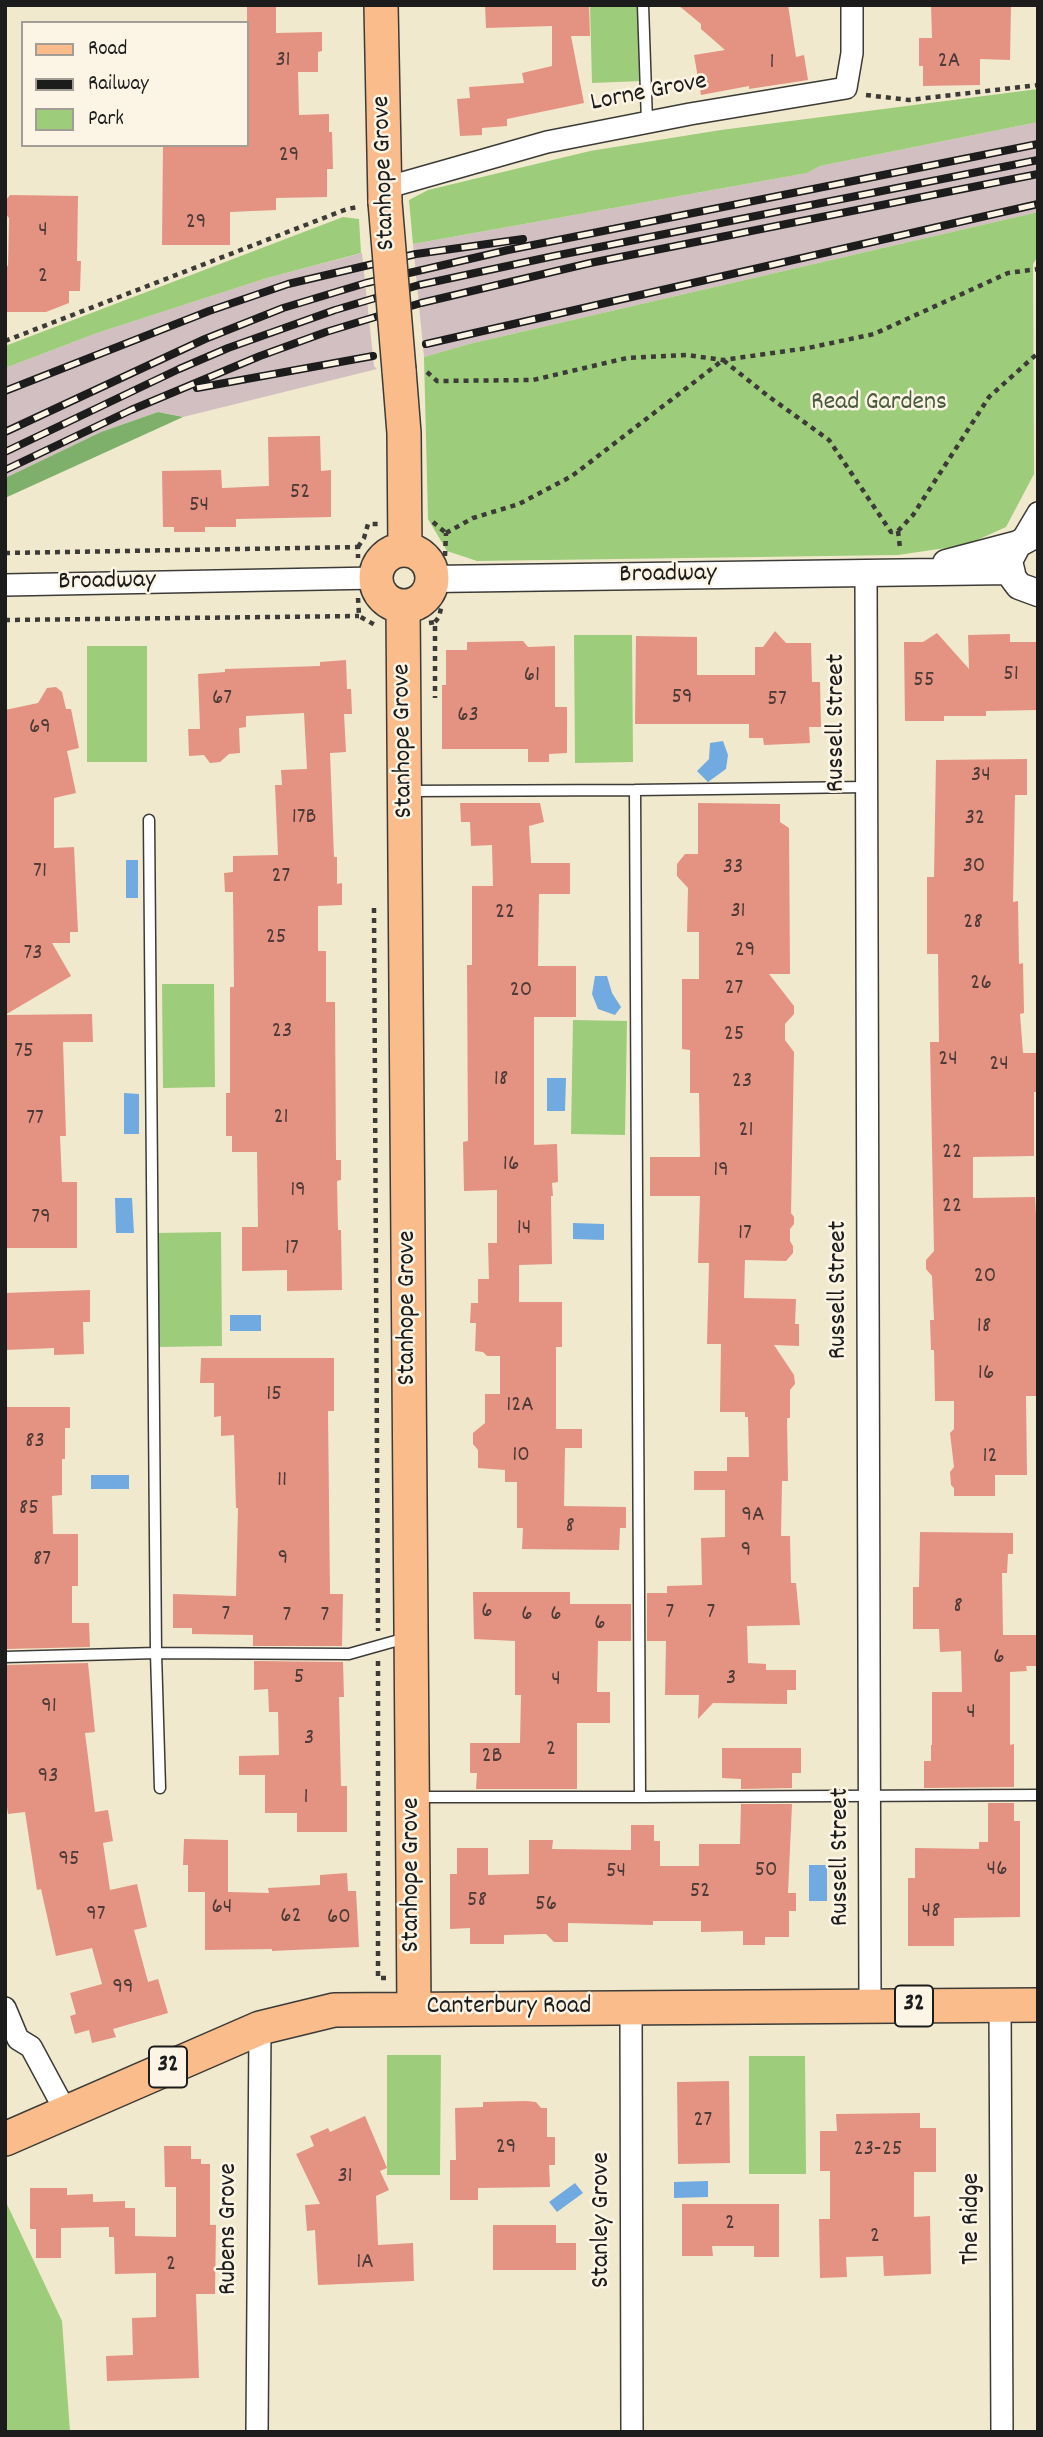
<!DOCTYPE html>
<style>
body{margin:0}
#map{position:relative;width:1043px;height:2437px;overflow:hidden;background:#f1e9cd;font-family:Dekko,sans-serif}
canvas{display:block}
.frame{position:absolute;inset:0;border:7px solid #1c1c1c;pointer-events:none}
.legend{position:absolute;left:21px;top:21px;width:228px;height:126px;box-sizing:border-box;background:#fcf5e5;border:2px solid #a29e95;margin:0;padding:9px 12px;list-style:none;font-size:21px;color:#1c1c1c}
.legend li{display:flex;align-items:center;gap:14px;height:35px}
.legend b{width:35px;border:2px solid #a29e95}
</style>
<div id="map">
<canvas width="1043" height="2437"></canvas>
<div class="frame"></div>
<ul class="legend">
<li><b style="height:9px;background:#fabc8b"></b>Road</li>
<li><b style="height:9px;background:#1c1c1c"></b>Railway</li>
<li><b style="height:19px;background:#9dcc7b"></b>Park</li>
</ul>
</div>
<script>
const context = document.querySelector('canvas').getContext('2d');
context.lineJoin = 'round';
function paint(path, color) { context.fillStyle = color; context.fill(path, 'evenodd'); }
const poly = rows => new Path2D(rows.map(r => 'M' + r).join(''));
function trace(path, color, width, dash) { context.strokeStyle = color; context.lineWidth = width; context.lineCap = dash ? 'butt' : 'round'; context.setLineDash(dash || []); context.stroke(path); }
function drawText(font, color, halo, rows, align = 'center') {
  context.font = font + ' Dekko,sans-serif'; context.lineWidth = 5; context.setLineDash([]); context.textBaseline = 'middle'; context.strokeStyle = halo; context.fillStyle = color; for (const [text, x, y, turn = 0] of rows) {
    context.save(); context.translate(x, y); context.rotate((+turn || 0) * Math.PI / 180); context.textAlign = isNaN(turn) ? turn : align; if (halo) context.strokeText(text, 0, 0); context.fillText(text, 0, 0); context.restore();
  }
}
const industrial = poly([
 [1038,122,1038,212,469,344,424,357,413,244,807,173,820,166],
 [362,253,374,366,377,369,183,417,158,412,101,432,5,478,5,368,97,333,267,278]
]);
const green = poly([
 [590,5,640,5,642,81,592,83],
 [1038,89,1038,122,820,166,807,173,413,244,409,200,428,190,590,151,721,130],
 [1038,212,1038,256,1033,264,1034,474,1006,527,966,545,898,555,477,561,447,551,428,519,424,357,469,344],
 [343,217,359,219,361,253,267,278,97,333,5,368,5,346],
 [574,635,632,635,633,762,575,763],
 [87,646,147,646,147,762,87,762],
 [162,984,214,984,215,1087,163,1088],
 [573,1020,627,1021,625,1135,571,1134],
 [221,1232,222,1346,156,1347,155,1233],
 [387,2055,441,2055,440,2175,387,2175],
 [749,2056,805,2056,806,2174,749,2174],
 [5,2200,62,2321,70,2432,5,2432]
]);
const forest = poly([
 [158,412,183,417,5,498,5,478,101,432]
]);
const water = poly([
 [723,741,728,755,726,769,708,782,697,771,709,759,710,743],
 [126,860,138,860,138,898,126,898],
 [595,976,607,976,612,993,621,1007,615,1015,598,1009,592,994],
 [547,1078,566,1078,565,1111,547,1111],
 [124,1093,139,1094,139,1134,124,1134],
 [115,1198,132,1198,134,1233,116,1233],
 [573,1223,604,1224,604,1240,573,1239],
 [230,1315,261,1315,261,1331,230,1331],
 [91,1475,129,1475,129,1489,91,1489],
 [809,1865,827,1865,827,1901,809,1901],
 [708,2181,708,2197,674,2198,674,2182],
 [575,2183,583,2193,557,2212,549,2202]
]);
const building = poly([
 [247,5,276,5,276,33,322,32,322,51,318,52,318,72,298,72,299,115,329,114,329,132,332,132,333,169,327,169,327,197,276,198,276,210,230,212,230,245,162,245,163,145,247,145],
 [485,5,589,5,590,36,571,36,584,103,507,119,507,126,482,128,482,135,460,136,457,99,470,98,469,87,524,83,522,73,552,66,552,26,486,28],
 [678,5,788,5,796,57,804,55,808,80,749,89,749,86,701,95,694,55,725,50,701,29,701,24],
 [931,5,1011,5,1010,60,980,59,980,85,923,86,923,66,919,66,919,38,932,38],
 [10,195,78,196,77,261,81,261,80,291,69,291,69,303,46,312,5,312,5,266,8,266,9,218,5,213,5,201],
 [320,436,321,471,331,470,331,517,236,519,236,527,205,527,205,532,174,532,174,527,163,527,162,471,221,470,222,488,269,486,268,437],
 [775,631,786,643,811,643,812,682,820,682,821,727,809,727,810,743,764,745,763,738,749,738,749,724,635,724,636,636,697,637,697,675,755,675,755,647,763,647],
 [937,633,969,669,968,635,1010,634,1010,642,1038,642,1038,710,986,711,986,716,944,716,944,721,905,721,904,642,923,642],
 [523,641,528,647,555,646,555,707,567,707,567,753,549,754,549,762,528,762,528,749,442,749,442,685,446,685,446,650,467,650,467,642],
 [346,660,347,689,351,689,352,714,344,714,346,752,330,753,334,857,337,857,337,884,342,883,342,905,318,906,318,951,326,951,326,1002,335,1002,336,1160,341,1160,341,1180,337,1181,338,1230,341,1230,342,1290,287,1291,287,1270,242,1271,242,1227,258,1227,257,1152,232,1152,232,1136,226,1136,226,1093,230,1093,230,987,234,987,233,892,225,892,224,873,233,872,233,856,278,855,275,785,282,785,281,770,307,769,304,713,246,716,246,727,239,728,240,753,229,754,220,762,210,763,204,755,189,756,188,729,200,729,198,674,225,672,225,669,320,666,320,662],
 [56,687,62,692,66,709,71,709,79,748,67,751,76,793,54,798,54,848,74,847,78,932,70,932,70,943,52,943,71,976,5,1015,92,1014,93,1042,63,1042,66,1136,60,1136,62,1182,77,1182,77,1248,5,1248,5,710,38,703,47,688],
 [1027,759,1027,795,1015,795,1013,902,1018,901,1019,964,1023,963,1024,1013,1020,1014,1023,1053,1038,1053,1038,1092,1034,1092,1034,1156,973,1157,973,1198,1035,1197,1038,1253,1038,1396,1026,1396,1027,1475,995,1475,995,1496,954,1496,954,1488,951,1485,950,1472,954,1467,950,1433,954,1429,954,1401,935,1401,934,1350,931,1350,930,1320,934,1320,932,1276,926,1269,926,1260,934,1251,930,1042,939,1042,938,954,927,954,927,877,934,877,936,760],
 [460,803,540,803,544,822,529,826,531,863,570,863,570,894,539,894,538,966,576,966,576,1017,534,1017,534,1145,557,1144,558,1182,552,1183,553,1196,551,1196,552,1264,519,1265,519,1302,562,1302,562,1347,556,1347,556,1429,582,1429,582,1448,565,1448,564,1506,626,1507,626,1528,620,1528,619,1550,522,1549,523,1528,517,1528,517,1482,505,1482,505,1470,478,1468,478,1450,473,1444,473,1433,485,1423,485,1394,500,1394,500,1356,487,1356,483,1352,475,1351,476,1323,470,1323,471,1303,478,1303,478,1279,489,1279,488,1243,497,1243,497,1190,464,1191,463,1142,468,1141,467,965,472,965,472,886,493,886,492,845,471,846,470,822,461,822],
 [698,803,780,804,780,822,789,828,790,974,769,974,794,1006,794,1014,785,1024,785,1040,794,1052,791,1213,794,1217,794,1224,790,1229,790,1241,793,1246,793,1253,786,1261,745,1260,744,1298,796,1299,795,1324,799,1324,799,1346,774,1345,794,1375,795,1384,790,1390,790,1418,787,1418,788,1481,782,1481,781,1536,790,1536,791,1583,796,1583,800,1625,747,1626,748,1663,766,1664,766,1670,796,1670,796,1690,787,1690,787,1704,713,1703,698,1719,699,1695,665,1695,666,1641,647,1641,647,1593,667,1593,667,1586,702,1585,701,1538,725,1537,725,1490,694,1490,694,1471,727,1471,727,1457,749,1457,748,1417,745,1417,745,1412,720,1412,721,1344,707,1344,709,1263,698,1263,700,1196,650,1196,650,1157,700,1157,699,1093,690,1093,690,1050,682,1049,682,979,699,979,699,932,687,932,688,888,677,876,677,864,685,854,698,854],
 [90,1290,90,1322,83,1322,84,1354,54,1355,54,1348,5,1350,5,1293],
 [201,1358,334,1358,334,1411,328,1411,330,1594,343,1594,342,1646,253,1646,253,1635,192,1634,192,1628,173,1628,173,1594,236,1596,238,1508,236,1508,234,1435,221,1436,221,1416,214,1417,214,1383,200,1383],
 [5,1407,70,1407,70,1428,65,1428,65,1459,62,1459,62,1495,52,1496,53,1534,78,1534,78,1586,72,1586,72,1623,89,1623,90,1647,5,1649],
 [920,1532,1013,1533,1013,1554,1008,1554,1007,1573,1002,1573,1003,1635,1038,1635,1038,1666,1026,1666,1027,1671,1010,1672,1010,1745,1014,1744,1014,1787,924,1788,924,1761,931,1761,931,1745,932,1745,932,1692,962,1692,961,1651,940,1652,939,1629,913,1629,913,1587,919,1587],
 [473,1592,570,1592,570,1604,631,1604,631,1641,598,1641,597,1692,610,1692,610,1723,577,1723,577,1789,476,1789,477,1773,470,1773,470,1743,520,1743,521,1695,515,1695,515,1641,474,1639],
 [254,1661,343,1662,344,1697,339,1697,341,1786,347,1786,347,1832,297,1832,297,1813,265,1813,265,1775,239,1775,239,1756,279,1755,278,1712,269,1712,268,1689,254,1690],
 [88,1663,95,1732,85,1733,95,1812,108,1810,113,1841,103,1843,110,1890,137,1884,147,1927,134,1930,148,1982,158,1979,168,2013,113,2029,116,2037,92,2043,89,2030,75,2034,70,2016,76,2014,70,1993,102,1984,92,1948,56,1956,41,1889,37,1890,25,1812,8,1814,5,1793,5,1665],
 [722,1748,801,1748,801,1773,792,1773,792,1788,741,1789,741,1779,722,1778],
 [988,1803,1014,1803,1014,1821,1020,1821,1020,1917,954,1918,954,1946,908,1946,908,1878,915,1878,915,1848,979,1849,979,1842,988,1842],
 [741,1804,792,1804,788,1893,796,1893,796,1911,789,1911,789,1937,765,1937,765,1945,743,1945,743,1931,701,1932,701,1921,653,1921,653,1925,568,1923,568,1942,554,1942,546,1934,504,1935,504,1944,470,1944,470,1928,450,1929,450,1874,457,1874,457,1848,488,1848,488,1875,529,1874,529,1840,553,1840,552,1849,631,1850,631,1825,654,1825,654,1841,660,1841,660,1866,699,1866,699,1844,740,1844],
 [184,1839,228,1840,228,1892,269,1893,268,1888,320,1885,320,1875,347,1873,348,1891,356,1891,359,1947,272,1951,272,1949,205,1950,205,1892,188,1892,188,1865,183,1865],
 [729,2081,730,2163,678,2164,677,2082],
 [526,2101,536,2102,541,2108,547,2108,547,2137,555,2137,555,2165,549,2165,550,2187,478,2188,478,2200,450,2200,450,2160,456,2160,455,2108,483,2107,483,2102],
 [920,2113,920,2128,936,2128,936,2172,914,2172,914,2217,930,2216,931,2274,884,2276,883,2256,846,2257,847,2277,820,2278,819,2219,830,2219,830,2171,820,2171,820,2131,837,2131,836,2114],
 [365,2116,387,2168,380,2171,389,2190,376,2196,378,2245,413,2243,414,2281,318,2285,315,2230,307,2231,305,2205,320,2204,296,2154,314,2146,310,2136,328,2128,330,2132],
 [164,2146,191,2146,191,2159,201,2159,201,2164,210,2164,210,2225,216,2225,215,2294,196,2294,199,2378,107,2381,106,2356,133,2355,132,2318,156,2317,156,2273,115,2274,114,2237,109,2237,109,2227,61,2228,61,2258,36,2258,36,2229,30,2229,30,2188,67,2188,67,2195,93,2194,93,2202,125,2201,125,2208,135,2208,135,2236,176,2237,176,2187,165,2187],
 [682,2204,779,2204,779,2257,754,2257,754,2246,712,2246,713,2256,682,2256],
 [493,2225,556,2225,556,2243,576,2243,576,2270,493,2270]
]);
const path = poly([
 [866,95,909,100,1038,85],
 [5,341,347,209,358,207],
 [427,372,437,381,533,380,627,358,687,355,723,360,808,348,874,334,1008,273,1038,269],
 [433,522,446,533],
 [898,531,913,515,989,397,1038,353],
 [898,531,900,548],
 [446,533,473,518,519,504,572,476,723,360,768,396,829,440,891,532,898,531],
 [358,547,364,538,368,524,379,524],
 [5,553,358,547,358,558],
 [445,556,446,533],
 [358,598,359,616,375,625],
 [5,620,359,616],
 [435,622,439,617,442,604],
 [429,623,435,622,435,698],
 [374,908,378,1631],
 [378,1661,378,1978,388,1978]
]);
const service = poly([
 [643,5,647,122],
 [407,791,635,790],
 [149,820,156,1653,160,1788],
 [5,1657,156,1653,349,1654,406,1638],
 [415,1797,640,1797,635,790,867,787],
 [640,1797,1038,1795]
]);
const minor = poly([
 [385,188,547,142,690,114,846,88,852,53,852,5],
 [1022,540,1038,513],
 [866,574,870,2006],
 [5,585,376,578],
 [1000,2005,1002,2432],
 [5,2008,18,2039,31,2047,66,2112],
 [631,2008,632,2432],
 [257,2432,260,2028]
]);
const tertiary = poly([
 [1038,536,1031,537,1018,544,1009,561,1013,578,1019,586,1038,593],
 [946,563,1018,544],
 [433,579,1010,571]
]);
const primary = poly([
 [381,5,385,202],
 [399,370,404,433,405,550],
 '376 578a28 28 0 1 1 56 0a28 28 0 1 1-56 0Z',
 [403,607,414,2008],
 [5,2139,260,2028,334,2010,1038,2005]
]);
const rail = poly([
 [426,344,1038,204],
 [197,388,373,356],
 [5,391,209,311,288,284,416,254,523,239],
 [5,432,205,339,283,308,366,283,508,250,1038,144],
 [5,452,179,369,228,348,335,310,419,285,554,256,1038,160],
 [5,470,131,410,260,356,326,332,421,303,590,263,1038,174]
]);
const primaryBridge = poly([
 [385,202,399,370]
]);
const numberNames = [
 ["31",283,62],
 ["2A",949,63],
 ["1",772,64],
 ["29",289,157],
 ["29",196,224],
 ["4",43,232],
 ["2",43,278],
 ["52",300,494],
 ["54",199,507],
 ["51",1011,676],
 ["61",532,677],
 ["55",924,682],
 ["59",682,699],
 ["67",222,700],
 ["57",777,701],
 ["63",468,717],
 ["69",40,729],
 ["34",981,777],
 ["17B",304,819],
 ["32",975,820],
 ["30",974,868],
 ["33",733,869],
 ["71",40,873],
 ["27",281,878],
 ["31",738,913],
 ["22",505,914],
 ["28",973,924],
 ["25",276,939],
 ["29",745,952],
 ["73",33,955],
 ["26",981,985],
 ["27",734,990],
 ["20",521,992],
 ["23",282,1033],
 ["25",734,1036],
 ["75",24,1053],
 ["24",948,1061],
 ["24",999,1066],
 ["18",501,1081],
 ["23",742,1083],
 ["21",281,1119],
 ["77",35,1120],
 ["21",746,1132],
 ["22",952,1154],
 ["16",511,1166],
 ["19",721,1172],
 ["19",298,1192],
 ["22",952,1208],
 ["79",41,1219],
 ["14",524,1230],
 ["17",745,1235],
 ["17",292,1250],
 ["20",985,1278],
 ["18",984,1328],
 ["16",986,1375],
 ["15",274,1396],
 ["12A",520,1407],
 ["83",35,1443],
 ["10",521,1457],
 ["12",990,1458],
 ["11",282,1482],
 ["85",29,1510],
 ["9A",753,1517],
 ["8",570,1528],
 ["9",746,1552],
 ["9",283,1560],
 ["87",42,1561],
 ["8",958,1608],
 ["6",487,1613],
 ["7",670,1614],
 ["7",711,1614],
 ["7",226,1616],
 ["6",527,1616],
 ["6",556,1616],
 ["7",287,1617],
 ["7",325,1617],
 ["6",600,1625],
 ["6",999,1659],
 ["5",299,1679],
 ["3",731,1680],
 ["4",556,1681],
 ["91",49,1708],
 ["4",971,1714],
 ["3",309,1740],
 ["2",551,1751],
 ["2B",492,1758],
 ["93",48,1778],
 ["1",306,1799],
 ["95",69,1861],
 ["46",997,1871],
 ["50",766,1872],
 ["54",616,1873],
 ["52",700,1893],
 ["58",477,1902],
 ["56",546,1906],
 ["64",222,1909],
 ["48",931,1913],
 ["97",96,1916],
 ["62",291,1918],
 ["60",339,1919],
 ["99",123,1989],
 ["27",703,2122],
 ["29",506,2149],
 ["23-25",878,2151],
 ["31",345,2178],
 ["2",730,2225],
 ["2",875,2238],
 ["1A",365,2264],
 ["2",171,2266]
];
const shields = [
 [914,2006,38],
 [168,2067,38]
];
const shieldNames = [
 ["32",914,2006],
 ["32",168,2067]
];
const streetNames = [
 ["Lorne Grove",649,94,-11],
 ["Stanhope Grove",386,173,-92],
 ["Broadway",668,576,-1],
 ["Broadway",107,583,-1],
 ["Russell Street",838,723,-90],
 ["Stanhope Grove",405,741,-91],
 ["Russell Street",840,1290,-90],
 ["Stanhope Grove",409,1308,-90],
 ["Russell Street",842,1857,-90],
 ["Stanhope Grove",413,1875,-90],
 ["Canterbury Road",509,2008],
 ["The Ridge",973,2219,-90],
 ["Stanley Grove",603,2220,-90],
 ["Rubens Grove",230,2229,-90]
];
const parkNames = [
 ["Read Gardens",879,404]
];
paint(industrial, '#d2bfc1');
paint(green, '#9dcc7b');
paint(forest, '#7eb06b');
paint(water, '#70aae0');
paint(building, '#e49282');
trace(service, '#3c3b37', 13);
trace(minor, '#3c3b37', 24);
trace(tertiary, '#3c3b37', 29);
trace(primary, '#3c3b37', 36);
trace(path, '#3c3b37', 4.5, [5, 5]);
trace(service, '#fff', 10);
trace(minor, '#fff', 21);
trace(tertiary, '#fff', 26);
trace(primary, '#fabc8b', 33);
trace(rail, '#1c1c1c', 8);
trace(rail, '#fcf5e5', 5, [16]);
trace(primaryBridge, '#3c3b37', 36, []);
trace(primaryBridge, '#fabc8b', 33);
drawText('23px', '#4e3a36', null, numberNames);
for (const [x, y, w] of shields) { const box = new Path2D(); box.roundRect(x - w / 2, y - 20.5, w, 41, 5); context.fillStyle = '#fcf5e5'; context.fill(box); trace(box, '#1c1c1c', 2); }
drawText('bold 24px', '#1c1c1c', null, shieldNames);
drawText('26px', '#1c1c1c', '#fcf5e5', streetNames);
drawText('26px', '#495a3d', '#fcf5e5', parkNames);
</script>
